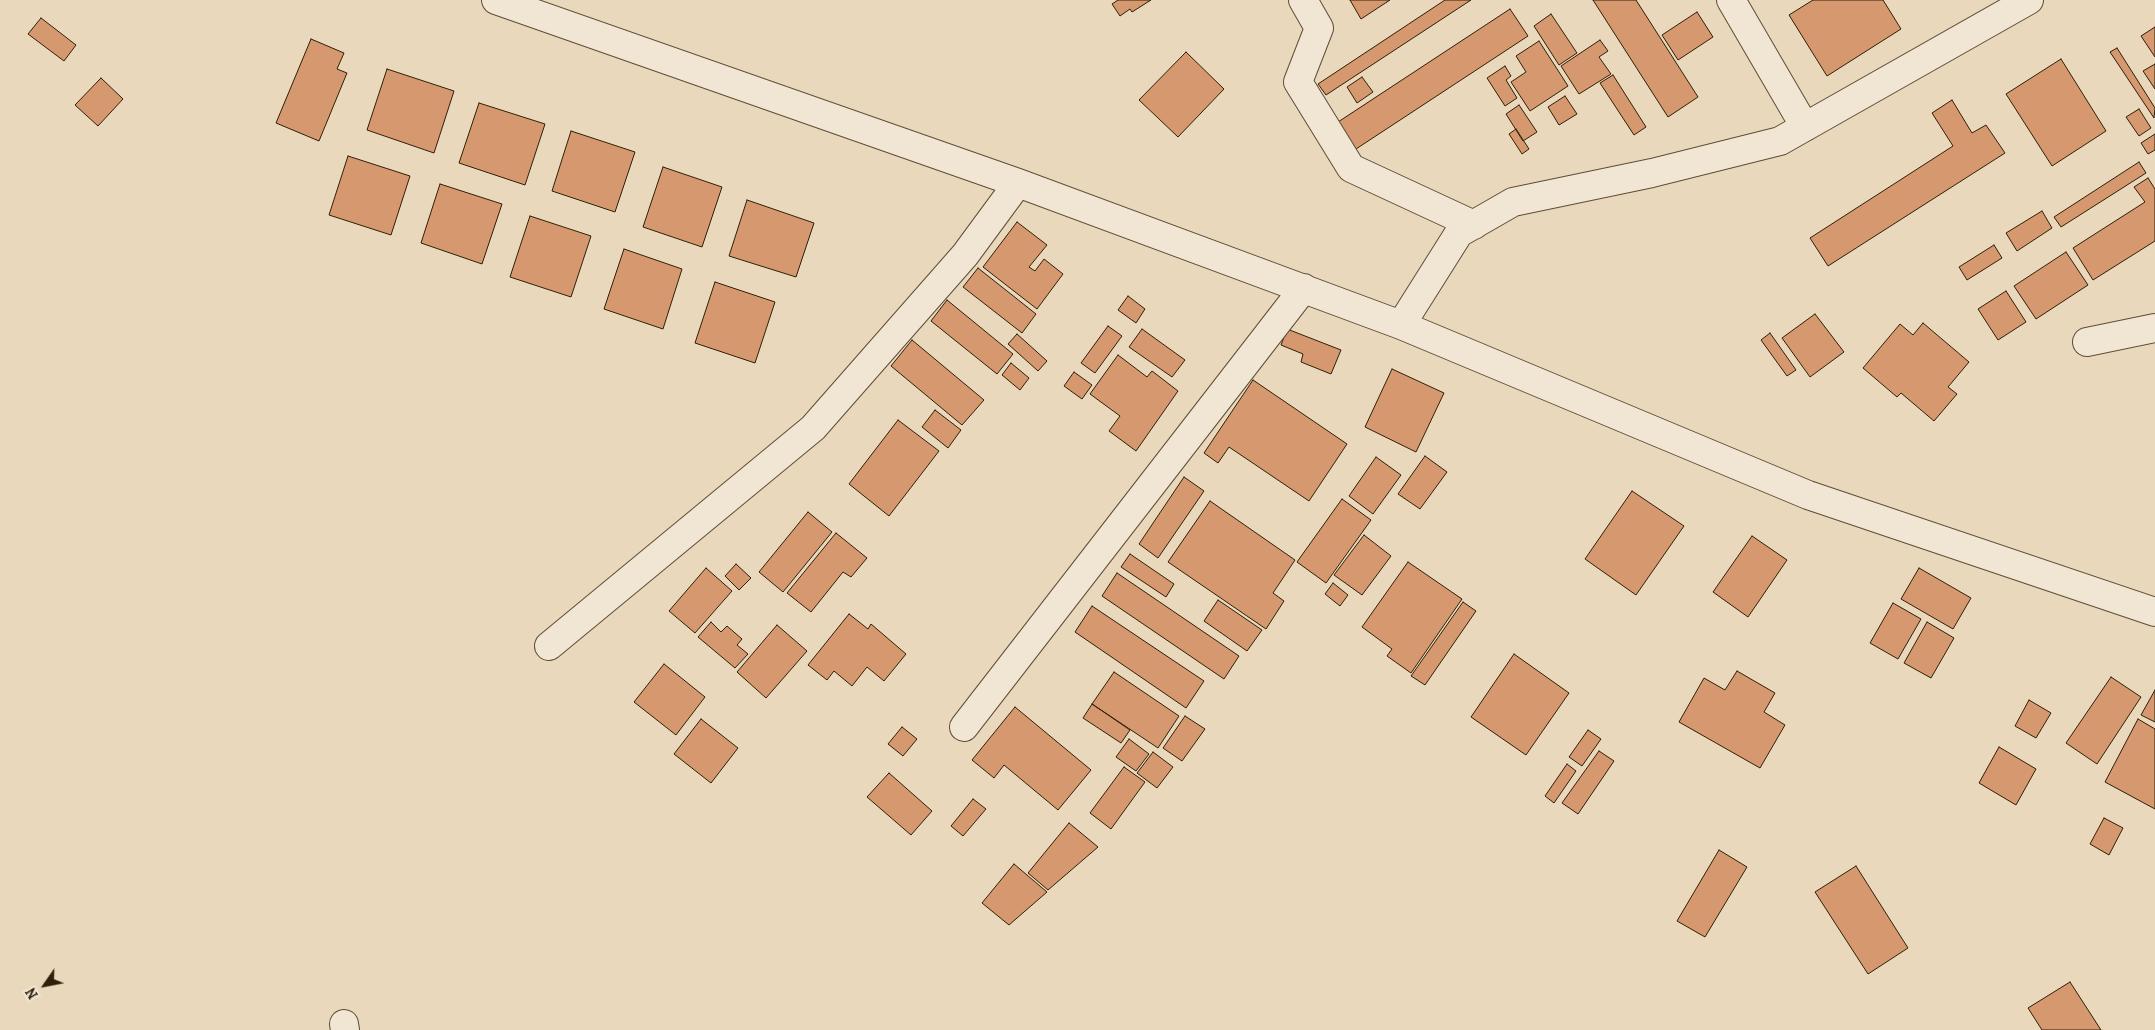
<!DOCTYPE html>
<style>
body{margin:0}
#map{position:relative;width:2155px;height:1030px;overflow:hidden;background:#e9d8bb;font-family:Alegreya,serif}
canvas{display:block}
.north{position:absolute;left:20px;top:960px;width:50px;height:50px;-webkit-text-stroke:4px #f1e6d3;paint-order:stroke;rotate:237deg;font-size:14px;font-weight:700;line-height:20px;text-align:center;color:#2e1f09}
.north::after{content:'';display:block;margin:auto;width:18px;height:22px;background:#2e1f09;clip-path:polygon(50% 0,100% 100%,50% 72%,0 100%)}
</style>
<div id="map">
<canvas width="2155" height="1030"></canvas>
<div class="north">N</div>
</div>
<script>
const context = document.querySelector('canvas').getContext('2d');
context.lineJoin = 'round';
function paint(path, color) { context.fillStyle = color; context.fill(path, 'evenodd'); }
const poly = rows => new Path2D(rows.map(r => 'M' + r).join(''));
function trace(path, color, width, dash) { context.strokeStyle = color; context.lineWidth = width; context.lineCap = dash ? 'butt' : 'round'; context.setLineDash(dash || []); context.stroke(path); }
const building = poly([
 [1118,0,1151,0,1132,12,1130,9,1120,16,1112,4,1118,0],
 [1350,0,1390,0,1361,19,1350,0],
 [1445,0,1471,0,1326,95,1318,84,1445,0],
 [1593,0,1636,0,1698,97,1668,117,1593,0],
 [1813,0,1883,0,1901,29,1827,76,1789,15,1813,0],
 [1510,9,1528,36,1356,149,1338,122,1510,9],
 [1697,12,1713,37,1678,60,1662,35,1697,12],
 [1551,14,1577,53,1559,65,1534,26,1551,14],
 [41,18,76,45,64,61,28,34,41,18],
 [2155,27,2155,57,2141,36,2155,27],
 [311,39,344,53,337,69,347,73,319,141,276,123,311,39],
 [1600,40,1608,51,1599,57,1611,74,1579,94,1561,66,1600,40],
 [1539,41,1568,86,1530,111,1511,82,1526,72,1516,56,1539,41],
 [2117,48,2155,108,2154,118,2110,52,2117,48],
 [1186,52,1224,89,1178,137,1139,100,1186,52],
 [2061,59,2106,131,2052,166,2006,94,2061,59],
 [2155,64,2155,89,2143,71,2155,64],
 [1505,66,1511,76,1506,80,1517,98,1505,106,1487,78,1505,66],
 [387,69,454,91,434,153,367,130,387,69],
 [1613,75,1646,127,1634,135,1600,83,1613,75],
 [1362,77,1373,92,1357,103,1347,87,1362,77],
 [101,78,123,99,98,126,75,105,101,78],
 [1565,96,1577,114,1559,125,1548,107,1565,96],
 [1952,100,1972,133,1986,125,2005,153,1828,266,1810,238,1953,146,1932,113,1952,100],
 [479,103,545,124,525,185,459,163,479,103],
 [1519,105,1537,132,1523,141,1506,114,1519,105],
 [2139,109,2151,128,2139,136,2126,117,2139,109],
 [1516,129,1529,149,1522,154,1509,134,1516,129],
 [571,131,635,152,615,212,552,191,571,131],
 [2155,134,2155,150,2148,154,2141,143,2155,134],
 [348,156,410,176,391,235,329,215,348,156],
 [2139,162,2146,173,2061,227,2054,217,2139,162],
 [663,167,722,187,702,247,643,227,663,167],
 [2148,178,2155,189,2155,241,2093,280,2073,248,2145,202,2134,187,2148,178],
 [440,184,502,204,482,264,421,243,440,184],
 [747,200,814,223,796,277,729,256,747,200],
 [2042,211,2052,228,2017,251,2006,233,2042,211],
 [530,216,591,236,571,297,510,277,530,216],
 [1017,222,1047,245,1029,267,1035,271,1044,259,1063,274,1037,309,983,267,1017,222],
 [1994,245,2002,258,1967,280,1959,267,1994,245],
 [624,249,682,269,663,329,604,309,624,249],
 [2066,252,2088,285,2036,319,2014,286,2066,252],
 [978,268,1036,314,1022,333,963,287,978,268],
 [715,282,775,302,755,363,695,343,715,282],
 [2006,291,2026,322,1998,340,1978,309,2006,291],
 [1128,296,1145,309,1136,323,1118,310,1128,296],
 [947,300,1013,354,997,374,931,321,947,300],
 [1815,314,1844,352,1810,377,1782,338,1815,314],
 [1923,323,1969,362,1948,387,1957,394,1934,421,1901,393,1897,397,1863,368,1900,324,1913,335,1923,323],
 [1108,326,1122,336,1095,373,1081,363,1108,326],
 [1142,329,1185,360,1172,377,1129,347,1142,329],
 [1287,329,1341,350,1331,374,1301,362,1303,354,1281,345,1287,329],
 [1770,333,1796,370,1787,376,1761,340,1770,333],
 [1017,334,1047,361,1038,371,1008,344,1017,334],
 [912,340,984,400,962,425,891,366,912,340],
 [1118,355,1147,377,1152,371,1178,391,1136,451,1109,431,1120,416,1090,394,1118,355],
 [1011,363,1029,378,1020,390,1002,375,1011,363],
 [1392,369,1444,393,1416,452,1365,427,1392,369],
 [1074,372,1092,385,1082,399,1064,386,1074,372],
 [1253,380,1347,444,1309,501,1229,447,1218,463,1204,453,1253,380],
 [935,410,961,430,948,448,922,427,935,410],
 [898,420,939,451,889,516,849,484,898,420],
 [1425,456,1447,472,1420,509,1398,494,1425,456],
 [1376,457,1401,475,1373,514,1349,496,1376,457],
 [1184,477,1204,491,1158,558,1139,544,1184,477],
 [1632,491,1684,526,1636,595,1585,559,1632,491],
 [1342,499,1371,520,1326,583,1297,562,1342,499],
 [1210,501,1295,560,1273,593,1284,601,1266,629,1168,562,1210,501],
 [808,512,832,532,783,592,759,572,808,512],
 [836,533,867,558,851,577,843,572,811,612,787,593,836,533],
 [1364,535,1391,556,1362,595,1334,575,1364,535],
 [1752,536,1787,560,1748,617,1713,592,1752,536],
 [1130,554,1174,584,1166,597,1121,567,1130,554],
 [1408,562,1462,599,1411,673,1387,656,1392,649,1362,627,1408,562],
 [736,564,751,578,739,590,725,576,736,564],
 [706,568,732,591,695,633,669,611,706,568],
 [1919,568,1971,598,1953,629,1901,599,1919,568],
 [1117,573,1239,656,1224,679,1102,596,1117,573],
 [1333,583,1348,595,1340,606,1325,594,1333,583],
 [1218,600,1262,630,1247,651,1204,621,1218,600],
 [1463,602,1476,611,1425,685,1411,676,1463,602],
 [1893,603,1921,619,1898,659,1870,643,1893,603],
 [1092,606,1204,681,1186,708,1075,632,1092,606],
 [849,614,868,629,871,624,906,654,884,681,867,667,852,686,834,671,827,680,808,665,849,614],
 [711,622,721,632,727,626,742,639,737,645,748,654,735,668,698,637,711,622],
 [1927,622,1954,638,1931,678,1904,663,1927,622],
 [777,625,807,651,766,698,737,672,777,625],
 [1514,654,1569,693,1526,755,1471,717,1514,654],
 [664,664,705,697,676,735,634,702,664,664],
 [1737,671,1775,693,1764,712,1785,725,1760,768,1679,722,1704,678,1725,690,1737,671],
 [1114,672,1179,716,1158,748,1092,704,1114,672],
 [2111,677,2141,697,2097,764,2066,743,2111,677],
 [2155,690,2155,722,2141,715,2155,690],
 [2029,700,2051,713,2036,738,2015,726,2029,700],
 [1092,704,1130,730,1121,743,1083,718,1092,704],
 [1015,707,1091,770,1058,810,1004,765,994,778,972,760,1015,707],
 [1185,716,1205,729,1182,761,1163,748,1185,716],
 [701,719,738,748,711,783,674,754,701,719],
 [2138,719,2155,729,2155,809,2105,782,2138,719],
 [902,727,917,739,903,756,888,744,902,727],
 [1588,730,1601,739,1582,766,1569,757,1588,730],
 [1129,739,1149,754,1136,771,1116,757,1129,739],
 [1999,747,2036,769,2016,805,1979,783,1999,747],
 [1599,751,1614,761,1578,814,1562,803,1599,751],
 [1153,752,1173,767,1157,788,1137,773,1153,752],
 [1567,764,1576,771,1554,803,1545,796,1567,764],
 [1124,767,1145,782,1111,829,1090,813,1124,767],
 [889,773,932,811,911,835,867,797,889,773],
 [973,799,986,809,963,836,951,826,973,799],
 [2104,818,2123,828,2109,855,2090,844,2104,818],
 [1069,823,1098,847,1048,890,1028,873,1069,823],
 [1719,850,1747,867,1705,937,1677,921,1719,850],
 [1014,864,1047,892,1009,925,982,903,1014,864],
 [1856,866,1908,948,1868,974,1815,892,1856,866],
 [2070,982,2101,1030,2042,1030,2028,1008,2070,982]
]);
const minor = poly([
 [496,0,1018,183,1401,325,1808,495,2155,612],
 [1303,0,1319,28,1298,82,1351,168,1474,225],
 [1731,0,1805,127],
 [1401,325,1459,233,1513,202,1652,173,1780,141,2029,0],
 [2087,342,2155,328],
 [549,646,813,428,965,255,1018,183],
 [964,727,1304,288],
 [344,1024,345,1030]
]);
paint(building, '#d6986e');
trace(building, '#2e1f09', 1);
trace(minor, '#5d4d36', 30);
trace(minor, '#f1e6d3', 28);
</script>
